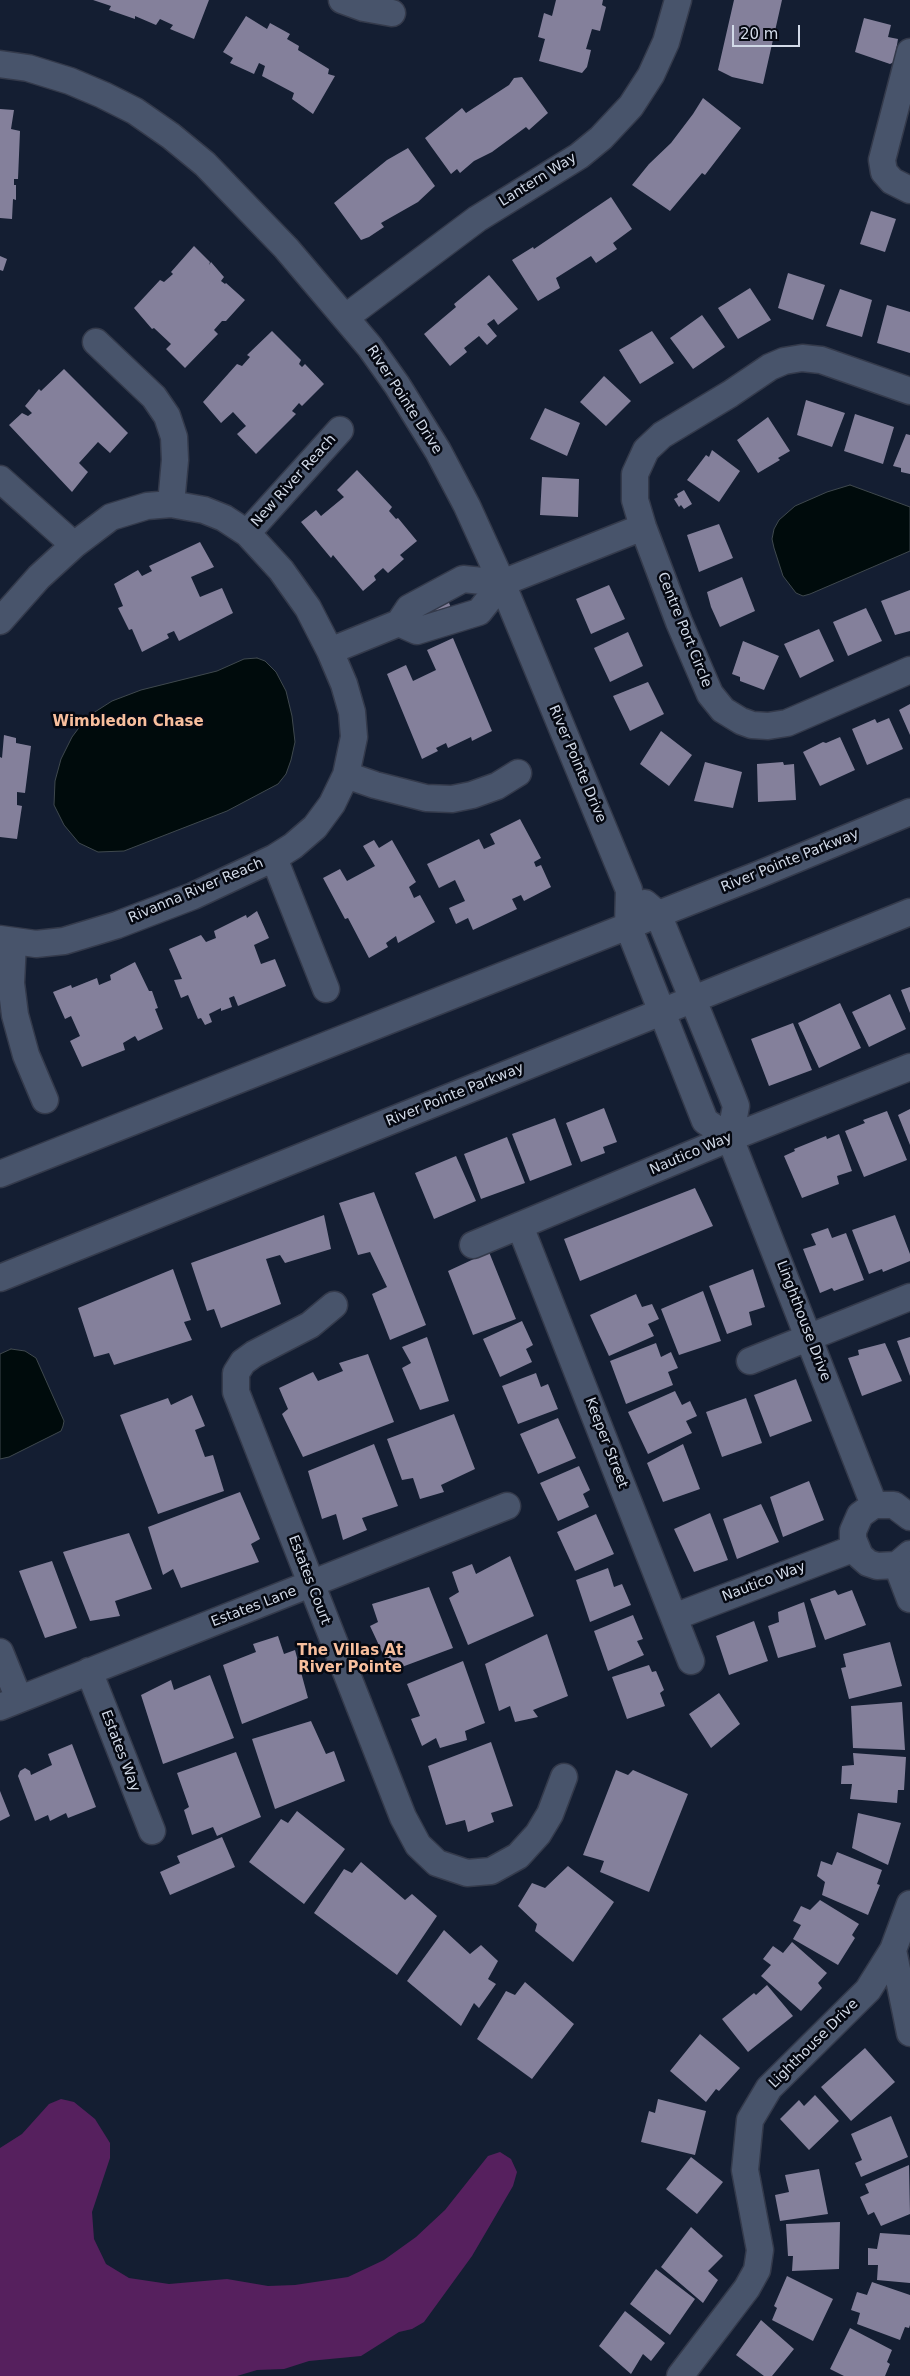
<!DOCTYPE html>
<style>
body{margin:0}
#map{position:relative;width:910px;height:2376px;overflow:hidden;background:#141e32;font-family:"DejaVu Sans",sans-serif}
canvas{display:block}
.scale{position:absolute;left:732px;top:25px;width:68px;height:22px;box-sizing:border-box;border:2px solid #d2dae8;border-top:0;padding-left:6px;font-size:15px;line-height:18px;white-space:nowrap;color:#d2dae8;-webkit-text-stroke:4px #050811;paint-order:stroke}
</style>
<div id="map">
<canvas width="910" height="2376"></canvas>
<div class="scale">20 m</div>
</div>
<script>
const context = document.querySelector('canvas').getContext('2d');
context.lineJoin = 'round';
function paint(path, color) { context.fillStyle = color; context.fill(path, 'evenodd'); }
const poly = rows => new Path2D(rows.map(r => 'M' + r).join(''));
function trace(path, color, width, dash) { context.strokeStyle = color; context.lineWidth = width; context.lineCap = dash ? 'butt' : 'round'; context.setLineDash(dash || []); context.stroke(path); }
function drawText(font, color, halo, rows, align = 'center') {
  context.font = font + ' "DejaVu Sans",sans-serif'; context.lineWidth = 5; context.setLineDash([]); context.textBaseline = 'middle'; context.strokeStyle = halo; context.fillStyle = color; for (const [text, x, y, turn = 0] of rows) {
    context.save(); context.translate(x, y); context.rotate((+turn || 0) * Math.PI / 180); context.textAlign = isNaN(turn) ? turn : align; if (halo) context.strokeText(text, 0, 0); context.fillText(text, 0, 0); context.restore();
  }
}
const green = poly([
 [61,2099,74,2102,95,2119,110,2143,110,2158,92,2212,94,2239,106,2264,129,2278,169,2284,227,2279,268,2286,295,2285,348,2277,384,2260,416,2237,445,2210,488,2156,500,2152,511,2159,517,2172,513,2186,472,2256,424,2322,412,2329,399,2332,361,2356,309,2361,284,2369,257,2370,237,2376,0,2376,0,2148,22,2134,49,2104]
]);
const water = poly([
 [850,485,910,507,910,551,810,594,803,596,796,593,783,576,774,548,772,539,774,529,779,520,795,506,827,492,850,485],
 [257,658,265,661,276,672,286,691,292,716,295,742,291,760,286,774,278,784,227,811,124,851,98,852,79,843,64,825,54,805,55,781,61,759,72,737,87,717,112,701,141,690,217,671,244,659,257,658],
 [11,1349,25,1351,36,1358,64,1421,63,1426,61,1431,9,1457,0,1459,0,1354,11,1349]
]);
const building = poly([
 [93,0,209,0,194,39,170,29,173,25,160,19,156,25,135,16,135,19,109,10,111,6],
 [556,0,603,0,602,5,606,7,600,31,592,29,586,49,591,50,587,67,582,73,539,61,545,39,538,37,544,13,552,16],
 [734,0,782,0,763,84,732,77,718,70],
 [246,16,267,29,270,23,290,34,287,39,299,46,298,50,329,69,328,74,335,76,313,114,292,99,294,93,262,76,265,66,259,63,254,74,230,63,233,58,223,52],
 [864,18,891,25,888,37,898,39,894,62,890,64,855,52],
 [522,77,548,113,529,130,526,127,492,152,474,161,460,173,457,169,451,174,425,138,462,108,466,113,509,85,514,78],
 [703,98,741,128,705,175,702,173,670,211,632,185,649,164,671,143,693,114],
 [0,109,14,110,11,129,20,131,18,179,14,179,14,185,16,185,16,200,13,199,12,219,0,218],
 [408,148,435,186,418,202,381,223,384,227,369,237,361,240,334,203,387,160],
 [611,197,632,229,613,243,617,249,596,263,591,256,556,278,560,288,538,301,512,260,533,247,534,249],
 [871,211,896,219,885,252,860,244],
 [194,246,210,262,209,265,211,262,224,277,221,281,225,284,226,283,245,300,226,321,222,321,214,330,218,334,185,368,166,349,171,344,154,328,152,329,134,308,160,280,164,282,173,274,171,272],
 [0,256,7,259,3,271,0,270],
 [788,273,825,285,813,320,778,308],
 [489,275,518,309,498,325,494,319,487,324,497,336,487,345,479,336,464,348,467,352,450,366,424,334,456,307,454,304],
 [750,288,771,320,738,339,718,308],
 [840,289,872,300,862,337,826,326],
 [887,305,910,312,910,353,877,343],
 [702,315,725,347,693,369,670,338],
 [272,331,301,360,299,364,302,367,305,364,324,384,302,406,299,403,292,411,296,414,256,454,237,434,246,426,233,412,221,423,203,402,237,364,242,366,250,357,247,355],
 [652,331,674,363,640,384,619,350],
 [64,369,128,433,110,453,98,442,79,463,88,472,72,492,9,425,22,413,28,416,32,413,25,406,39,389,41,391],
 [604,376,631,401,606,426,580,402],
 [806,400,845,413,832,447,797,435],
 [545,408,580,423,567,456,530,439],
 [855,414,894,427,883,464,844,451],
 [768,417,790,451,778,458,780,460,758,473,737,440],
 [906,434,910,435,910,474,901,472,901,468,893,466],
 [712,450,740,471,719,502,687,480,706,455,709,457],
 [357,470,392,507,389,511,396,519,398,518,417,541,400,555,404,559,388,573,383,568,374,576,376,580,363,591,333,555,331,558,301,522,316,510,321,516,344,497,337,490],
 [542,477,579,479,578,517,540,515],
 [684,490,692,504,684,509,681,505,679,507,674,499,678,497,677,494],
 [719,524,733,558,699,572,687,535],
 [200,542,214,567,191,577,200,597,222,588,233,613,179,641,174,631,167,634,169,638,142,652,132,629,129,630,118,608,123,606,114,584,138,570,142,576,152,571,149,566],
 [742,577,755,611,720,627,711,607,707,592],
 [609,585,625,619,591,634,576,599],
 [910,590,910,631,895,635,881,601],
 [447,598,452,610,438,617,432,605],
 [866,608,882,641,848,656,833,622],
 [819,629,834,661,800,678,784,644],
 [628,632,643,666,610,682,594,648],
 [453,638,492,731,472,741,471,737,448,748,446,743,436,748,438,751,422,759,387,674,406,665,413,681,436,670,427,650],
 [743,641,779,656,764,690,740,681,740,677,732,674],
 [648,682,664,714,630,731,613,696],
 [910,704,910,735,899,710],
 [889,718,903,749,867,765,852,729,875,719,877,723],
 [661,731,692,755,669,786,640,764],
 [4,735,16,738,16,743,31,746,25,793,17,792,17,805,22,806,17,839,0,837,0,757,2,758],
 [840,737,855,770,820,786,803,752,823,742,826,743],
 [705,762,742,772,733,808,694,801],
 [783,762,784,765,794,764,796,800,758,802,757,764],
 [520,819,541,858,534,862,536,867,541,865,551,887,524,901,521,895,512,899,517,909,473,930,468,918,456,924,449,908,465,901,455,880,439,888,427,864,479,839,484,849,495,844,490,834],
 [374,840,379,848,392,840,416,882,409,887,414,898,420,895,435,922,398,943,396,936,386,943,388,947,369,958,348,918,345,919,323,878,340,869,347,881,375,866,363,846],
 [257,911,269,938,254,945,261,964,275,959,286,986,238,1006,234,996,229,998,232,1007,221,1011,221,1008,209,1014,212,1022,205,1025,201,1018,198,1019,188,995,181,998,174,980,182,979,169,949,201,935,206,942,216,938,214,931,246,915,247,918],
 [135,962,149,991,152,991,158,1008,155,1009,163,1029,138,1041,135,1036,123,1043,125,1050,82,1067,70,1041,80,1036,71,1016,65,1019,53,992,71,985,72,988,97,978,99,985,111,980,110,975],
 [910,987,910,1013,901,990],
 [890,994,906,1029,869,1047,852,1012],
 [840,1003,861,1048,819,1068,798,1023],
 [793,1023,812,1070,769,1086,751,1039],
 [604,1108,617,1142,603,1147,605,1153,581,1162,566,1123],
 [910,1109,910,1145,898,1115],
 [887,1111,907,1160,864,1177,845,1131,865,1123,863,1120],
 [555,1118,572,1165,530,1181,512,1134],
 [839,1134,852,1171,837,1176,839,1184,802,1198,784,1156,795,1151,794,1149,826,1136,827,1139],
 [507,1137,525,1183,481,1199,464,1154],
 [456,1156,476,1201,434,1219,415,1173],
 [695,1188,713,1226,580,1281,564,1239],
 [374,1192,426,1325,390,1340,372,1294,387,1287,370,1252,358,1255,339,1203],
 [324,1215,331,1249,285,1263,280,1255,266,1259,281,1304,221,1328,214,1309,207,1311,191,1263],
 [895,1215,910,1254,910,1261,883,1272,882,1269,869,1274,852,1230],
 [828,1228,832,1238,846,1233,864,1280,834,1291,832,1288,820,1293,803,1249,816,1245,811,1234],
 [489,1252,516,1319,473,1335,448,1271],
 [173,1269,191,1320,184,1322,192,1340,114,1365,109,1353,94,1357,78,1308],
 [753,1269,765,1307,749,1312,752,1325,727,1334,709,1286],
 [703,1291,721,1341,679,1355,661,1309],
 [636,1294,642,1307,652,1304,659,1319,648,1324,654,1336,609,1356,590,1315],
 [522,1321,533,1345,526,1349,532,1362,500,1377,483,1339],
 [427,1337,449,1401,420,1410,402,1368,411,1363,402,1347],
 [910,1337,910,1376,897,1341],
 [656,1343,661,1357,671,1352,678,1368,668,1372,673,1385,626,1404,610,1361],
 [885,1343,902,1381,862,1396,848,1358,859,1355,858,1350],
 [368,1354,394,1422,303,1457,282,1414,288,1409,279,1388,313,1372,318,1381,343,1371,339,1363],
 [536,1373,541,1387,548,1384,558,1409,518,1424,502,1386],
 [796,1379,812,1421,770,1437,754,1395],
 [675,1391,682,1405,690,1401,697,1416,686,1421,692,1433,648,1454,628,1412],
 [192,1395,205,1426,195,1430,205,1457,213,1455,224,1491,158,1514,120,1415,168,1398,171,1405],
 [746,1398,762,1443,722,1457,706,1412],
 [454,1414,475,1469,441,1485,444,1492,420,1499,413,1478,402,1480,387,1439],
 [558,1418,576,1458,538,1474,520,1434],
 [374,1444,398,1506,362,1518,367,1530,343,1540,336,1514,322,1519,308,1471],
 [683,1444,700,1489,663,1502,647,1463],
 [579,1466,590,1490,583,1494,589,1507,558,1521,540,1483],
 [809,1481,824,1520,783,1537,770,1497],
 [240,1492,260,1539,251,1544,259,1562,181,1588,173,1569,163,1575,148,1527],
 [761,1504,779,1542,737,1559,723,1519],
 [710,1513,728,1560,694,1572,674,1529],
 [596,1514,614,1554,575,1571,557,1532],
 [129,1533,152,1589,115,1601,120,1616,90,1621,63,1552],
 [510,1556,534,1616,468,1645,449,1598,459,1592,452,1572,472,1564,476,1574],
 [52,1561,77,1628,45,1638,19,1571],
 [608,1568,614,1587,622,1584,631,1605,590,1622,576,1580],
 [429,1587,453,1648,391,1671,370,1626,378,1622,372,1604],
 [835,1590,838,1595,852,1590,866,1625,825,1640,810,1599],
 [804,1602,816,1647,778,1658,768,1626,779,1622,778,1612],
 [633,1615,643,1639,637,1641,644,1655,608,1671,594,1631],
 [754,1621,768,1661,729,1675,716,1636],
 [547,1634,568,1696,533,1710,538,1717,515,1722,510,1706,499,1711,485,1664],
 [278,1636,284,1654,295,1650,308,1698,242,1724,223,1665,256,1652,253,1644],
 [890,1642,902,1686,849,1699,841,1668,846,1667,843,1654],
 [463,1661,485,1723,465,1731,467,1740,440,1748,436,1738,422,1746,411,1719,420,1716,407,1684],
 [649,1665,652,1672,656,1671,664,1690,660,1693,665,1706,627,1719,612,1677],
 [210,1675,234,1738,163,1764,141,1695,171,1680,174,1690],
 [719,1693,740,1724,711,1748,689,1714],
 [902,1702,905,1750,853,1748,851,1706],
 [311,1721,326,1754,334,1751,345,1781,275,1809,252,1739],
 [491,1742,513,1806,491,1813,494,1822,468,1832,465,1820,446,1825,428,1766],
 [72,1744,96,1807,68,1818,66,1813,50,1821,48,1815,35,1821,18,1776,20,1771,25,1768,30,1771,31,1775,52,1765,48,1754],
 [236,1752,261,1817,217,1836,213,1827,192,1835,184,1810,189,1807,177,1773],
 [853,1753,906,1757,904,1790,898,1790,897,1803,850,1799,852,1784,841,1784,842,1766,854,1765],
 [616,1770,628,1775,633,1770,688,1794,649,1892,600,1872,604,1861,583,1855],
 [0,1791,10,1816,0,1821],
 [297,1811,345,1849,304,1904,249,1862,281,1819,288,1823],
 [858,1813,901,1823,888,1865,852,1848],
 [222,1837,235,1867,170,1895,160,1872,180,1863,177,1856],
 [837,1852,882,1870,877,1884,880,1885,868,1915,822,1895,825,1882,817,1876,821,1861,832,1865],
 [361,1862,405,1900,412,1894,437,1916,397,1975,314,1913,344,1869,352,1873],
 [568,1866,614,1902,573,1962,535,1931,537,1924,518,1906,532,1883,545,1888],
 [820,1900,859,1924,852,1935,855,1938,838,1965,793,1939,801,1925,793,1921,801,1906,810,1910],
 [444,1930,470,1954,481,1945,498,1961,488,1979,496,1984,479,2008,474,2003,461,2026,407,1981],
 [792,1942,827,1973,818,1983,822,1988,801,2011,761,1976,771,1965,763,1959,773,1946,783,1953],
 [525,1982,574,2024,532,2079,477,2039,506,1991,515,1995],
 [767,1985,793,2016,748,2052,722,2019,754,1993,756,1995],
 [700,2034,740,2068,719,2091,716,2089,706,2102,670,2071],
 [865,2048,895,2082,851,2121,821,2087],
 [815,2095,839,2121,809,2150,780,2119,799,2100,804,2106],
 [658,2099,706,2111,695,2155,641,2142,649,2111,655,2113],
 [891,2116,908,2157,861,2177,855,2163,862,2160,851,2134],
 [691,2157,723,2182,697,2214,666,2189],
 [909,2165,910,2214,881,2226,874,2212,868,2215,860,2197,869,2193,865,2184],
 [819,2169,828,2214,780,2221,775,2195,789,2192,785,2175],
 [840,2222,839,2269,792,2271,793,2256,788,2256,786,2224],
 [691,2227,723,2256,708,2271,718,2280,703,2303,661,2267],
 [880,2233,910,2235,910,2283,877,2280,878,2265,868,2265,868,2248,877,2249],
 [656,2269,695,2299,670,2335,630,2304],
 [787,2276,833,2299,813,2341,772,2320,777,2308,774,2306],
 [872,2282,910,2295,910,2325,909,2328,905,2327,900,2340,857,2324,860,2313,851,2310,857,2292,867,2295],
 [625,2311,665,2343,651,2361,643,2354,631,2374,599,2346],
 [761,2320,794,2349,772,2376,764,2376,736,2355],
 [850,2328,892,2350,887,2362,890,2364,885,2376,844,2376,830,2369]
]);
const minor = poly([
 [342,0,364,8,392,13],
 [910,52,882,160,884,172,892,181,910,190],
 [0,64,28,68,70,81,103,95,135,111,171,136,205,164,286,248,370,347,397,385,438,451,467,506,502,583,629,890,628,926,705,1121,730,1138],
 [346,317,477,219,579,156,601,138,631,106,651,75,666,42,678,0],
 [96,342,154,397,167,416,174,437,175,460,171,504],
 [910,391,821,360,802,358,784,361,770,367,730,394,662,435,646,450,635,474,635,500,643,527,679,622,710,694,723,710,741,721,752,725,768,726,787,723,910,670],
 [0,479,74,545],
 [247,533,340,430],
 [0,621,39,577,74,545,111,517,147,506,171,504,204,510,224,518,247,533,281,570,308,608,330,651,344,684,352,712,354,737,346,775,332,804,315,827,293,846,274,858,193,896,117,925,64,941,36,944,0,939],
 [399,623,417,631,479,612,502,583],
 [330,651,399,623,409,608,463,579,502,583,643,527],
 [346,775,375,785,426,798,452,799,472,795,497,786,518,773],
 [274,858,326,989],
 [645,903,658,914,731,1093,736,1106,730,1138,874,1505],
 [13,942,11,983,15,1015,26,1055,45,1100],
 [0,1174,760,874,910,812],
 [520,1226,691,1661],
 [473,1245,730,1138,910,1067],
 [0,1278,910,912],
 [334,1305,310,1325,254,1354,243,1362,236,1373,236,1392,403,1817,418,1845,437,1863,467,1873,491,1871,518,1856,538,1834,550,1814,564,1777],
 [750,1361,910,1297],
 [910,1517,894,1505,874,1505,860,1515,853,1531,853,1539,860,1556,868,1563,877,1566,897,1565,910,1554],
 [897,1565,910,1599],
 [674,1617,855,1548],
 [0,1652,19,1699],
 [89,1671,152,1831],
 [0,1707,507,1506],
 [893,1950,910,2033],
 [680,2376,747,2288,757,2270,760,2250,745,2170,750,2120,769,2088,868,1990,893,1950,910,1904]
]);
const streetNames = [
 ["Lantern Way",538,180,-32],
 ["River Pointe Drive",404,400,57],
 ["New River Reach",294,481,-48],
 ["Centre Port Circle",684,630,68],
 ["River Pointe Drive",577,764,67],
 ["River Pointe Parkway",790,861,-22],
 ["Rivanna River Reach",196,891,-23],
 ["River Pointe Parkway",455,1095,-22],
 ["Nautico Way",691,1154,-23],
 ["Linghthouse Drive",803,1321,69],
 ["Keeper Street",606,1443,69],
 ["Estates Court",309,1580,69],
 ["Nautico Way",764,1582,-21],
 ["Estates Lane",254,1607,-21],
 ["Estates Way",120,1751,69],
 ["Lighthouse Drive",814,2044,-45]
];
const neighbourhoodNames = [
 ["Wimbledon Chase",128,722],
 ["The Villas At",350,1651],
 ["River Pointe",350,1668]
];
paint(green, '#56205e');
paint(water, '#000b0c');
trace(water, '#3f494e', 1);
paint(building, '#84809b');
trace(minor, '#343a4b', 29);
trace(minor, '#48546b', 26);
drawText('14px', '#d2dae8', '#050811', streetNames);
drawText('bold 15px', '#f8bf9d', '#050811', neighbourhoodNames);
</script>
